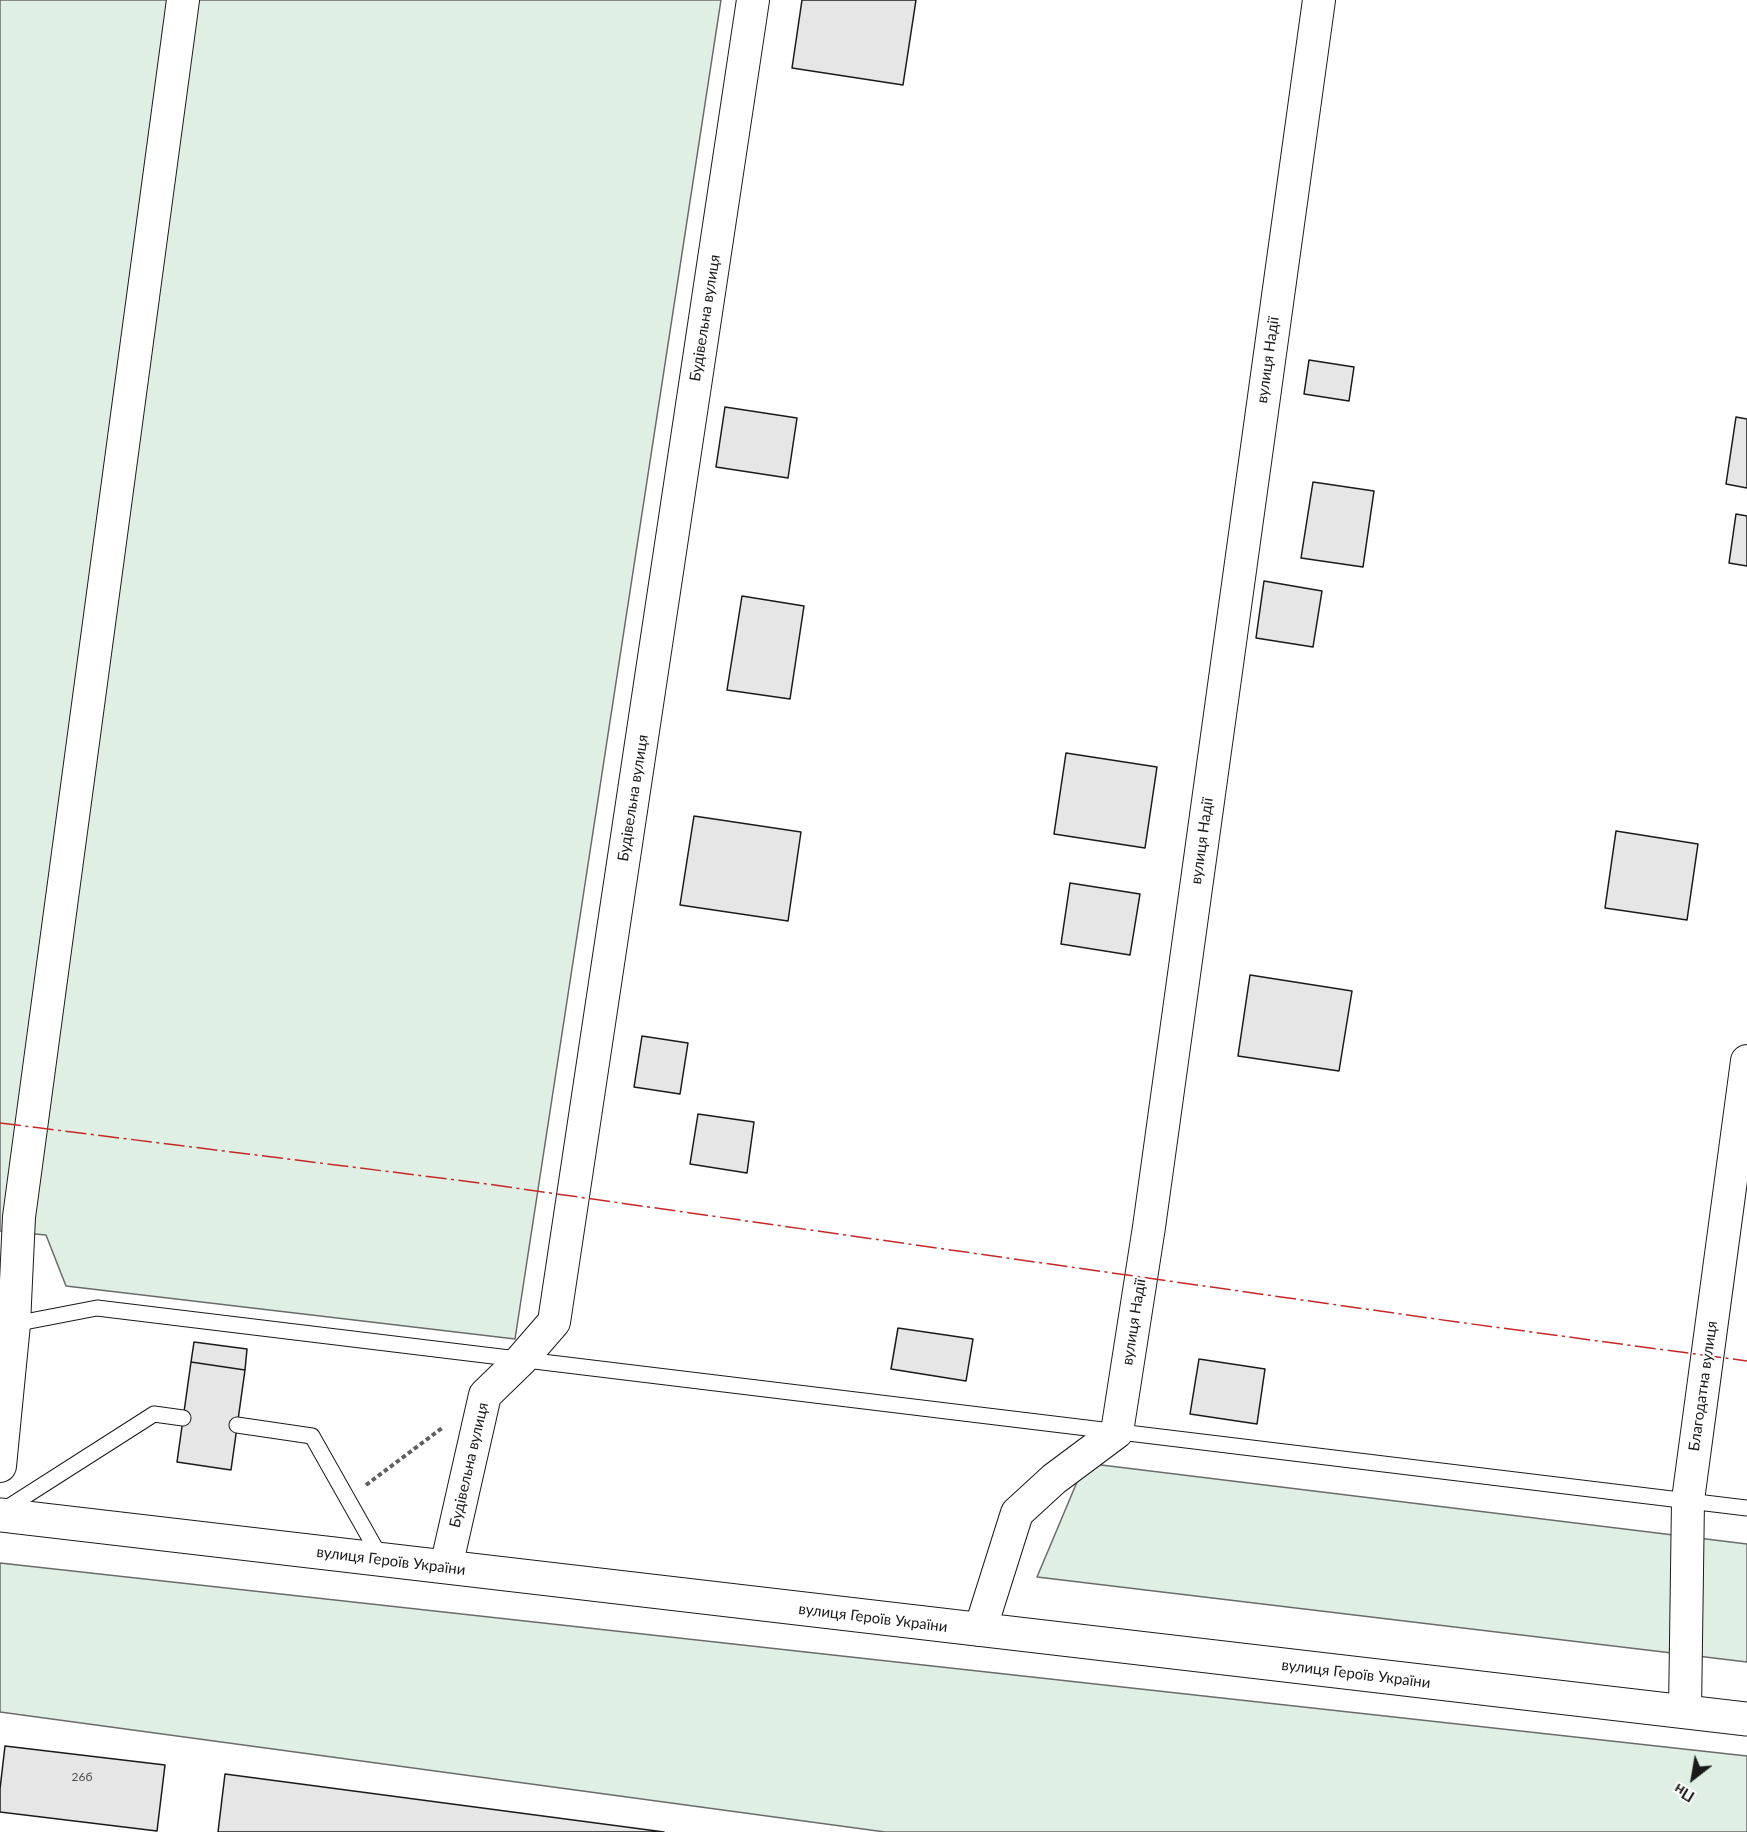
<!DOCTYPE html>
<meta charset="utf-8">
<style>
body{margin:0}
#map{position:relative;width:1747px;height:1832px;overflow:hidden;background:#fff;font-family:Lato,sans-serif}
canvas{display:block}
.north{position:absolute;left:1663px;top:1748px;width:60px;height:60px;-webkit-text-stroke:4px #fff;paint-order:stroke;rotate:211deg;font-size:16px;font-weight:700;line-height:24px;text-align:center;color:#1a1a1a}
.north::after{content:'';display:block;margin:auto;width:21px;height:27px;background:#1a1a1a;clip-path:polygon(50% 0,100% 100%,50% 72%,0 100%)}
</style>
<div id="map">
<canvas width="1747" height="1832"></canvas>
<div class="north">Пн</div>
</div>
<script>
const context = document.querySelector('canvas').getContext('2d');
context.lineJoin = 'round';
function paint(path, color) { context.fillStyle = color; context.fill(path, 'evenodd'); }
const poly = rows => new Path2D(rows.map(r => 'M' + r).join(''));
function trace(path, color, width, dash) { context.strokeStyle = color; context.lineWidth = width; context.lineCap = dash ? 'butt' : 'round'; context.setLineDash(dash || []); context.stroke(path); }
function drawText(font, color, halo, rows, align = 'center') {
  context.font = font + ' Lato,sans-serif'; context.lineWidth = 4.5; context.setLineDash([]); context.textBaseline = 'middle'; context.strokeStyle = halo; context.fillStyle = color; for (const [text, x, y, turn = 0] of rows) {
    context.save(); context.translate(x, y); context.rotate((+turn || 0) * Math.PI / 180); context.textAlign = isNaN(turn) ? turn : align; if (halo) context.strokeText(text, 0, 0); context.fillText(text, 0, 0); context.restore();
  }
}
const green = poly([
 [0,0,721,0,515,1339,66,1286,46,1235,0,1231,0,0],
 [1085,1463,1747,1544,1747,1662,1037,1577,1085,1463],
 [0,1563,1747,1756,1747,1832,885,1832,0,1712,0,1563]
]);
const building = poly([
 [802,0,916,0,903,85,792,68,802,0],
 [1309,360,1354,367,1349,401,1304,394,1309,360],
 [725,407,797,418,788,478,716,467,725,407],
 [1736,417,1747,419,1747,488,1726,484,1736,417],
 [1313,482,1374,491,1363,567,1301,558,1313,482],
 [1736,514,1747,516,1747,566,1729,563,1736,514],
 [1264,581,1322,591,1313,647,1256,638,1264,581],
 [742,596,804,606,790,699,727,690,742,596],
 [1066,753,1157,767,1145,848,1054,834,1066,753],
 [694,816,801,832,788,921,680,905,694,816],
 [1616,831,1698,844,1687,920,1605,908,1616,831],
 [1070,883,1140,894,1130,955,1061,944,1070,883],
 [1250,975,1352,991,1339,1071,1238,1056,1250,975],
 [642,1036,688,1043,680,1094,634,1087,642,1036],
 [698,1114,754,1122,747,1173,690,1164,698,1114],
 [898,1328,973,1339,966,1381,891,1369,898,1328],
 [194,1342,247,1349,245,1370,191,1362,194,1342],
 [1199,1359,1265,1369,1257,1424,1190,1414,1199,1359],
 [191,1362,245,1370,231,1470,177,1462,191,1362],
 [5,1746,165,1765,157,1831,0,1812,0,1789,5,1746],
 [225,1774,664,1832,218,1832,225,1774]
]);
const path = poly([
 [366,1485,442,1428]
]);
const lane = poly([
 [14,1324,97,1308,1747,1508],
 [237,1425,312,1436,382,1560],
 [2,1511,154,1414,183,1418]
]);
const street = poly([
 [0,1466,14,1324,19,1217,183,0],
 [446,1567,485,1395,521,1360,554,1322,753,0],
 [980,1630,1017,1513,1054,1479,1117,1432,1149,1227,1319,0],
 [1685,1712,1688,1500,1747,1061]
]);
const secondary = poly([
 [0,1515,1747,1719]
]);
const power = poly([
 [0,1123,480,1183,1450,1321,1747,1361]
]);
const numberNames = [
 ["26б",82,1777]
];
const streetNames = [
 ["Будівельна вулиця",705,318,-81],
 ["вулиця Надії",1268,360,-82],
 ["Будівельна вулиця",633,798,-81],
 ["вулиця Надії",1202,841,-82],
 ["вулиця Надії",1134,1322,-81],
 ["Благодатна вулиця",1703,1386,-82],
 ["Будівельна вулиця",469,1465,-77],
 ["вулиця Героїв України",391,1561,7],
 ["вулиця Героїв України",873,1618,7],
 ["вулиця Героїв України",1356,1674,7]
];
paint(green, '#e0efe3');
trace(green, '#6a6a6a', 1.5);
paint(building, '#e6e6e6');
trace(building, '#1a1a1a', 1.5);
trace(lane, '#1a1a1a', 17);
trace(street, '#1a1a1a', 34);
trace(secondary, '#1a1a1a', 35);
trace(path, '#5f5f5f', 4, [4.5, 3]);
trace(lane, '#fff', 15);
trace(street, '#fff', 32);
trace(secondary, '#fff', 33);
trace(power, '#c62828', 1.5, [21, 4.5, 3, 4.5]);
drawText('12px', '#4d4d4d', null, numberNames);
drawText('15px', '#1a1a1a', '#fff', streetNames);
</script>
